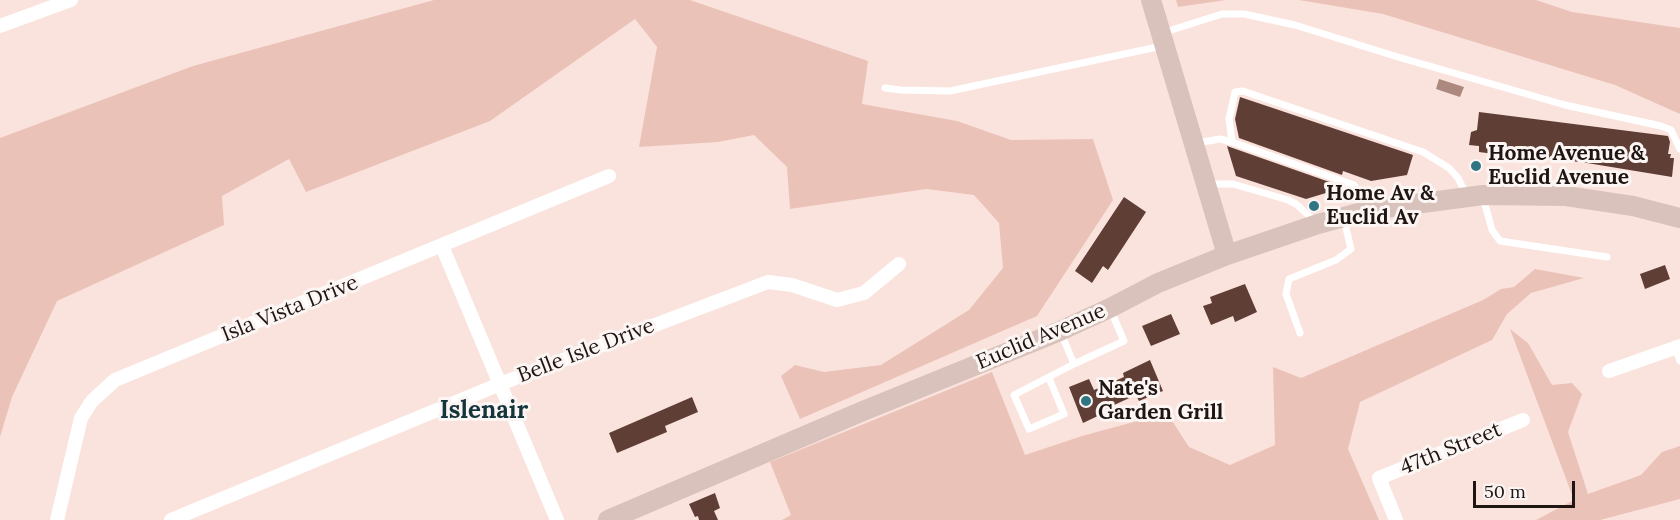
<!DOCTYPE html>
<style>
body{margin:0}
#map{position:relative;width:1680px;height:520px;overflow:hidden;background:#fbe3dd;font-family:Lora,serif}
canvas{display:block}
.scale{position:absolute;left:1473px;top:481px;width:102px;height:27px;box-sizing:border-box;border:3px solid #1f1512;border-top:0;padding-left:8px;font-size:18px;line-height:21px;white-space:nowrap;color:#1f1512;-webkit-text-stroke:4px #fbf5f3;paint-order:stroke}
</style>
<div id="map">
<canvas width="1680" height="520"></canvas>
<div class="scale">50 m</div>
</div>
<script>
const context = document.querySelector('canvas').getContext('2d');
context.lineJoin = 'round';
function paint(path, color) { context.fillStyle = color; context.fill(path, 'evenodd'); }
const poly = rows => new Path2D(rows.map(r => 'M' + r).join(''));
function trace(path, color, width, dash) { context.strokeStyle = color; context.lineWidth = width; context.lineCap = dash ? 'butt' : 'round'; context.setLineDash(dash || []); context.stroke(path); }
function drawText(font, color, halo, rows, align = 'center') {
  context.font = font + ' Lora,serif'; context.lineWidth = 6; context.setLineDash([]); context.textBaseline = 'middle'; context.strokeStyle = halo; context.fillStyle = color; for (const [text, x, y, turn = 0] of rows) {
    context.save(); context.translate(x, y); context.rotate((+turn || 0) * Math.PI / 180); context.textAlign = isNaN(turn) ? turn : align; if (halo) context.strokeText(text, 0, 0); context.fillText(text, 0, 0); context.restore();
  }
}
const green = poly([
 [434,0,690,0,868,61,862,104,957,121,1011,140,1093,139,1113,200,1037,316,800,419,781,376,795,365,824,372,881,365,969,310,1003,268,999,223,974,195,926,189,790,209,787,167,754,135,718,142,639,147,657,47,635,19,490,121,306,192,289,159,222,196,224,225,57,301,12,397,0,437,0,138,193,66],
 [1176,0,1226,0,1178,7],
 [1299,0,1536,0,1572,12,1680,28,1680,114,1615,85,1383,14],
 [1535,269,1584,278,1531,293,1507,314,1492,340,1360,402,1348,449,1379,520,782,520,791,515,770,462,992,372,1025,455,1082,436,1167,413,1189,447,1230,465,1275,445,1273,367,1301,378,1483,300,1501,289,1514,287],
 [1510,329,1528,343,1552,385,1572,383,1582,394,1568,432,1588,494,1641,475,1662,452,1680,446,1680,499,1600,520,1536,520,1574,500]
]);
const water = poly([
 [1439,79,1464,87,1460,97,1436,89]
]);
const building = poly([
 [1240,97,1413,155,1407,175,1371,181,1343,171,1342,175,1239,138,1235,119],
 [1479,112,1668,136,1670,142,1668,154,1671,154,1670,158,1674,158,1672,177,1587,163,1509,153,1509,156,1479,152,1479,146,1469,145,1471,132,1477,130],
 [1227,146,1338,185,1336,190,1306,199,1236,176],
 [1124,197,1146,212,1108,270,1103,266,1092,283,1075,271],
 [1665,265,1670,279,1645,289,1640,274],
 [1245,284,1257,312,1235,322,1233,316,1211,325,1203,306,1212,303,1210,297],
 [1171,314,1180,334,1151,346,1142,326],
 [1150,360,1163,391,1139,401,1136,395,1101,411,1102,414,1083,423,1069,387,1089,379,1094,390,1124,377,1123,373],
 [692,397,698,412,665,426,667,432,617,453,609,433],
 [715,493,720,508,714,511,718,520,699,520,698,516,695,517,689,504]
]);
const service = poly([
 [1162,33,1222,14,1244,14,1295,25,1398,57,1565,105,1661,126,1671,130,1680,149],
 [885,88,901,90,950,91,1162,46],
 [1196,143,1220,139,1232,142],
 [1208,184,1233,184,1288,200,1296,204,1316,222],
 [1483,197,1492,230,1500,241,1607,257],
 [1369,209,1354,185,1232,142,1229,119,1235,92,1243,91,1423,152,1449,168,1458,178,1467,196],
 [1061,333,1074,364,1124,341,1111,311],
 [1300,333,1286,294,1289,279,1336,260,1351,249,1344,220],
 [1675,347,1680,361],
 [1049,378,1064,414,1029,429,1014,395,1074,364]
]);
const minor = poly([
 [0,26,71,0],
 [442,246,557,520],
 [1609,371,1680,346],
 [57,520,81,418,92,401,115,380,609,176],
 [171,520,500,384,768,282,792,285,837,300,864,293,899,264],
 [1396,520,1379,478,1523,420]
]);
const secondary = poly([
 [1151,0,1227,255],
 [608,520,863,411,1060,331,1110,308,1158,283,1227,255,1318,224,1370,210,1483,195,1566,196,1633,206,1680,218]
]);
const markers = [
 [1476,166,6,"#307584"],
 [1314,206,6,"#307584"],
 [1086,401,6,"#307584"]
];
const poiNames = [
 ["Home Avenue &",1488,154],
 ["Euclid Avenue",1488,178],
 ["Home Av &",1326,194],
 ["Euclid Av",1326,218],
 ["Nate's",1098,389],
 ["Garden Grill",1098,413]
];
const streetNames = [
 ["Isla Vista Drive",290,309,-22],
 ["Euclid Avenue",1041,337,-23],
 ["Belle Isle Drive",586,351,-21],
 ["47th Street",1451,449,-22]
];
const quarterNames = [
 ["Islenair",484,411]
];
paint(green, '#eac2b8');
paint(water, '#ad887e');
paint(building, '#5f3e36');
trace(service, '#fff', 7);
trace(minor, '#fff', 14);
trace(secondary, '#d9c2bc', 20);
for (const [x, y, r, color] of markers) { const dot = new Path2D(); dot.arc(x, y, r, 0, 2 * Math.PI); context.fillStyle = color; context.fill(dot); trace(dot, '#fbf5f3', 2); }
drawText('bold 21px', '#1f1512', '#fbf5f3', poiNames, 'left');
drawText('21px', '#1f1512', '#fbf5f3', streetNames);
drawText('bold 24px', '#15353d', '#fbf5f3', quarterNames);
</script>
